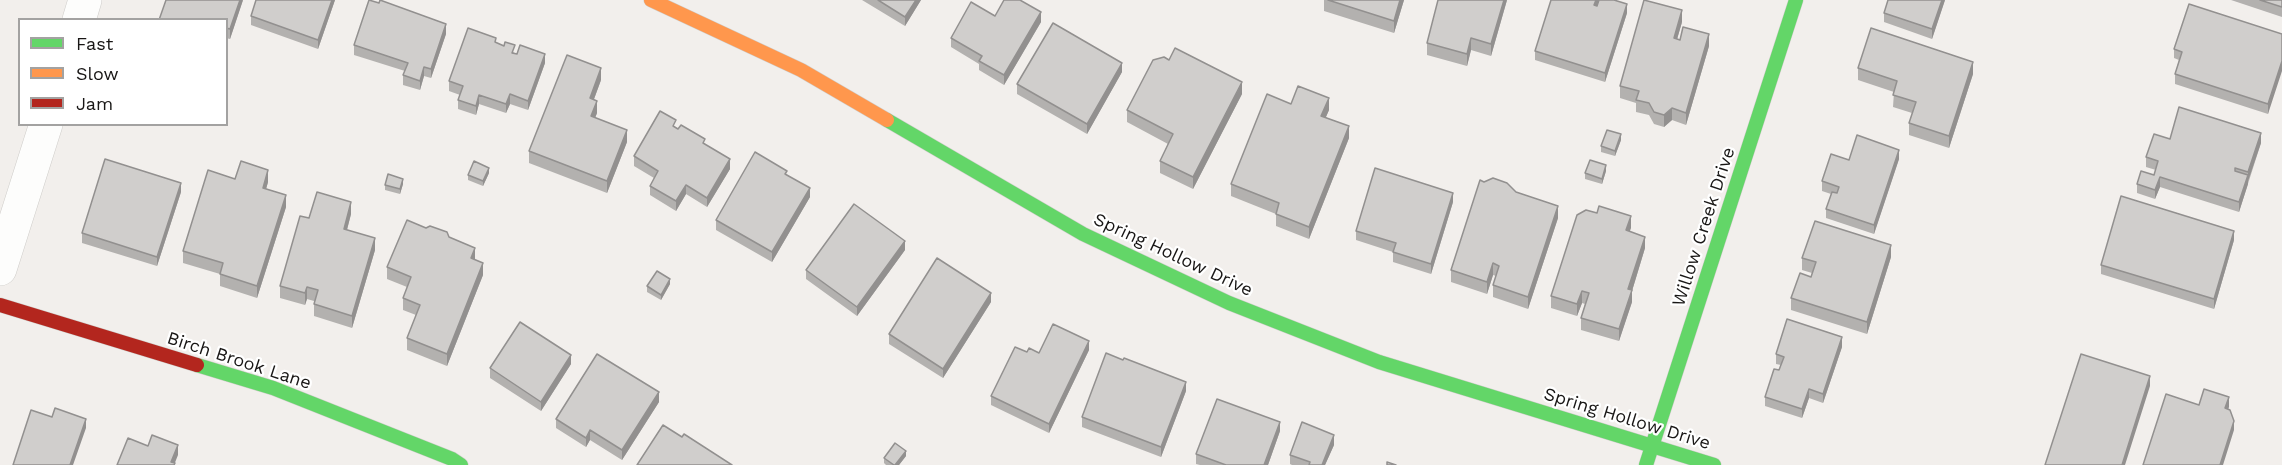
<!DOCTYPE html>
<style>
body{margin:0}
#map{position:relative;width:2282px;height:465px;overflow:hidden;background:#f2efec;font-family:"Work Sans",sans-serif}
canvas{display:block}
.legend{position:absolute;left:18px;top:18px;width:210px;height:108px;box-sizing:border-box;background:#fff;border:2px solid #a3a2a1;margin:0;padding:8px 10px;list-style:none;font-size:18px;color:#181615}
.legend li{display:flex;align-items:center;gap:12px;height:30px}
.legend b{width:30px;border:2px solid #a3a2a1}
</style>
<div id="map">
<canvas width="2282" height="465"></canvas>
<ul class="legend">
<li><b style="height:8px;background:#63d668"></b>Fast</li>
<li><b style="height:8px;background:#ff974d"></b>Slow</li>
<li><b style="height:8px;background:#b3261e"></b>Jam</li>
</ul>
</div>
<script>
const context = document.querySelector('canvas').getContext('2d');
context.lineJoin = 'round';
const poly = rows => new Path2D(rows.map(r => 'M' + r).join(''));
function trace(path, color, width, dash) { context.strokeStyle = color; context.lineWidth = width; context.lineCap = dash ? 'butt' : 'round'; context.setLineDash(dash || []); context.stroke(path); }
function paint(path, color) { context.fillStyle = color; context.fill(path, 'evenodd'); }
function drawText(font, color, halo, rows, align = 'center') {
  context.font = font + ' "Work Sans",sans-serif'; context.lineWidth = 4.5; context.setLineDash([]); context.textBaseline = 'middle'; context.strokeStyle = halo; context.fillStyle = color; for (const [text, x, y, turn = 0] of rows) {
    context.save(); context.translate(x, y); context.rotate((+turn || 0) * Math.PI / 180); context.textAlign = isNaN(turn) ? turn : align; if (halo) context.strokeText(text, 0, 0); context.fillText(text, 0, 0); context.restore();
  }
}
const street = poly([
 [79,20,85,0],
 [0,269,46,124]
]);
const fast = poly([
 [887,120,1083,234,1229,303,1379,362,1714,465],
 [197,365,273,388,452,459,461,465],
 [1646,465,1796,0]
]);
const slow = poly([
 [651,0,801,70,887,120]
]);
const jam = poly([
 [0,305,197,365]
]);
const wall = poly([
 [243,0,230,39,226,38,226,20],
 [256,0,335,0,318,49,251,25,251,16],
 [862,0,921,0,905,26],
 [1324,0,1404,0,1394,33,1324,11],
 [1507,0,1491,56,1471,50,1467,66,1427,55,1427,43],
 [1888,0,1945,0,1932,39,1884,22,1884,13],
 [2231,0,2282,0,2282,17],
 [1627,13,1605,82,1535,60,1535,51],
 [995,16,1041,22,1004,85,979,70,979,64,951,47,951,38],
 [1682,22,1677,39,1709,46,1686,125,1672,120,1664,127,1654,124,1649,115,1636,112,1636,103,1620,98,1620,86],
 [446,34,431,78,424,76,420,90,403,85,403,75,405,71,354,55,354,45],
 [2282,34,2268,114,2175,84,2175,74,2179,60,2174,58,2174,49],
 [496,43,515,53,545,63,528,110,510,104,506,113,479,104,476,115,458,109,458,100,460,95,449,91,449,81],
 [1858,68,1973,74,1949,148,1909,135,1909,123,1912,113,1893,107,1894,92,1858,80],
 [1122,72,1087,134,1017,94,1017,84],
 [601,80,594,99,597,113,595,118,627,142,607,193,529,163,529,151],
 [1242,94,1193,189,1160,173,1160,161,1168,144,1127,122,1127,110],
 [1291,104,1329,110,1326,117,1349,138,1309,239,1276,226,1276,214,1231,196,1231,184],
 [676,128,705,144,730,169,707,207,686,194,676,211,650,195,650,186,654,178,634,166,634,156],
 [2170,139,2261,143,2239,212,2160,187,2155,199,2137,193,2137,184,2154,175,2156,170,2146,167,2146,157],
 [1621,140,1615,156,1601,152,1601,146],
 [1899,159,1874,234,1826,218,1826,209,1831,194,1822,191,1822,181,1849,160],
 [1606,171,1602,184,1585,179,1585,173],
 [489,173,483,186,468,180,468,175],
 [787,175,810,197,772,262,716,230,716,220],
 [235,179,268,182,266,189,286,207,257,298,220,286,220,274,183,263,183,251],
 [1484,182,1516,192,1558,218,1528,309,1493,297,1493,285,1496,276,1493,275,1487,294,1451,282,1451,270],
 [403,184,400,194,385,190,385,185],
 [181,192,157,266,82,243,82,233],
 [1453,202,1431,274,1393,262,1393,252,1356,240,1356,231],
 [351,214,347,230,375,250,352,328,314,316,314,301,307,299,305,305,280,298,280,286,309,218],
 [1631,228,1629,231,1645,248,1632,291,1632,302,1619,341,1581,330,1581,318,1585,304,1582,303,1577,316,1551,308,1551,296],
 [449,237,475,260,483,275,447,366,407,350,407,338,416,315,403,310,403,298,407,287,387,279,387,267],
 [2234,240,2214,309,2101,274,2101,265],
 [905,250,857,316,806,279,806,270],
 [1891,257,1867,334,1791,310,1791,298,1811,277,1812,273,1802,270,1802,258],
 [670,284,661,300,647,292,647,286],
 [991,302,943,378,889,344,889,334],
 [1842,347,1823,403,1809,398,1802,418,1765,406,1765,397,1779,370,1781,365,1776,364,1776,354],
 [1089,350,1049,433,991,405,991,396,1027,352,1039,353],
 [571,364,541,411,490,378,490,368],
 [1186,391,1161,457,1082,427,1082,417],
 [659,402,622,460,590,440,586,447,556,428,556,419],
 [1280,431,1268,465,1200,465,1196,464,1196,454],
 [1334,445,1325,465,1292,465,1290,464,1290,455],
 [906,456,899,465,886,465,884,463,884,458]
]);
const shadedWall = poly([
 [240,0,243,0,230,39,230,29],
 [332,0,335,0,318,49,318,40],
 [916,0,921,0,905,26,905,17],
 [1400,0,1404,0,1394,33,1394,21],
 [1504,0,1507,0,1491,56,1491,44],
 [1596,0,1599,0,1594,15,1594,5],
 [1942,0,1945,0,1932,39,1932,29],
 [1627,4,1627,13,1605,82,1605,73],
 [1682,10,1682,22,1674,50,1674,38],
 [1041,12,1041,22,1004,85,1004,75],
 [446,24,446,34,431,78,431,69],
 [1709,34,1709,46,1686,125,1686,113],
 [1471,38,1471,50,1467,66,1467,54],
 [545,54,545,63,528,110,528,101],
 [2282,61,2282,71,2268,114,2268,104],
 [1973,62,1973,74,1949,148,1949,136],
 [1122,63,1122,72,1087,134,1087,124],
 [424,67,424,76,420,90,420,81],
 [601,68,601,80,590,110,590,98],
 [1242,82,1242,94,1193,189,1193,177],
 [510,94,510,104,506,113,506,104],
 [479,95,479,104,476,115,476,106],
 [1329,98,1329,110,1321,128,1321,116],
 [597,101,597,113,591,128,591,116],
 [1672,108,1672,120,1664,127,1664,115],
 [1349,126,1349,138,1309,239,1309,227],
 [627,130,627,142,607,193,607,181],
 [2261,133,2261,143,2248,181,2248,172],
 [1621,134,1621,140,1615,156,1615,151],
 [1899,150,1899,159,1874,234,1874,225],
 [730,159,730,169,707,207,707,198],
 [1606,165,1606,171,1602,184,1602,179],
 [489,168,489,173,483,186,483,181],
 [268,170,268,182,263,200,263,188],
 [2248,175,2248,184,2239,212,2239,202],
 [2160,177,2160,187,2155,199,2155,190],
 [403,179,403,184,400,194,400,189],
 [181,183,181,192,157,266,157,257],
 [686,185,686,194,676,211,676,201],
 [810,188,810,197,772,262,772,252],
 [1453,193,1453,202,1431,274,1431,264],
 [286,195,286,207,257,298,257,286],
 [351,202,351,214,344,241,344,229],
 [1558,206,1558,218,1528,309,1528,297],
 [1631,216,1631,228,1626,242,1626,230],
 [2234,231,2234,240,2214,309,2214,299],
 [1645,237,1645,248,1632,291,1632,302,1619,341,1619,329,1628,289],
 [375,238,375,250,352,328,352,316],
 [905,241,905,250,857,316,857,307],
 [1891,245,1891,257,1867,334,1867,322],
 [475,248,475,260,471,258],
 [483,263,483,275,447,366,447,354],
 [1493,263,1493,275,1487,294,1487,282],
 [670,279,670,284,661,300,661,295],
 [307,287,307,299,305,305,305,293],
 [1582,291,1582,303,1577,316,1577,304],
 [991,293,991,302,943,378,943,369],
 [1842,337,1842,347,1823,403,1823,394],
 [1089,341,1089,350,1049,433,1049,424],
 [571,355,571,364,541,411,541,402],
 [2150,376,2150,386,2125,465,2122,465],
 [1186,382,1186,391,1161,457,1161,447],
 [1809,389,1809,398,1802,418,1802,409],
 [659,392,659,402,622,460,622,450],
 [2229,397,2229,407,2225,418,2225,408],
 [86,419,86,428,73,465,70,465],
 [2234,421,2234,430,2223,465,2220,465],
 [1280,422,1280,431,1268,465,1264,465],
 [590,430,590,440,586,447,586,438],
 [1334,435,1334,445,1325,465,1322,465],
 [178,445,178,455,174,465,171,462],
 [906,451,906,456,899,465,895,465]
]);
const building = poly([
 [166,0,240,0,230,29,226,28,226,20,159,20,166,0],
 [256,0,332,0,318,40,251,16,256,0],
 [369,0,379,3,380,0,446,24,431,69,424,67,420,81,403,75,408,63,354,45,369,0],
 [878,0,916,0,905,17,878,0],
 [1004,0,1020,0,1041,12,1004,75,979,61,982,56,951,38,971,2,995,16,1004,0],
 [1328,0,1400,0,1394,21,1328,0],
 [1438,0,1504,0,1491,44,1471,38,1467,54,1427,43,1438,0],
 [1551,0,1596,0,1594,5,1597,6,1599,0,1614,0,1627,4,1605,73,1535,51,1551,0],
 [1644,0,1682,10,1674,38,1680,40,1683,27,1709,34,1686,113,1672,108,1664,115,1654,112,1649,103,1636,100,1639,91,1620,86,1644,0],
 [1888,0,1942,0,1932,29,1884,13,1888,0],
 [2260,0,2282,0,2282,7,2260,0],
 [2189,4,2282,34,2282,61,2268,104,2175,74,2182,52,2174,49,2189,4],
 [1053,23,1122,63,1087,124,1017,84,1053,23],
 [468,28,496,38,495,42,504,46,505,42,515,45,512,53,517,54,520,45,545,54,528,101,510,94,506,104,479,95,476,106,458,100,463,86,449,81,468,28],
 [1871,28,1973,62,1949,136,1909,123,1916,102,1893,95,1897,81,1858,68,1871,28],
 [1175,48,1242,82,1193,177,1160,161,1173,134,1127,110,1153,60,1164,57,1169,60,1175,48],
 [567,55,601,68,590,98,597,101,591,116,627,130,607,181,529,151,567,55],
 [1298,86,1329,98,1321,116,1349,126,1309,227,1276,214,1279,203,1231,184,1267,94,1291,104,1298,86],
 [2179,107,2261,133,2248,172,2235,168,2235,171,2248,175,2239,202,2160,177,2155,190,2137,184,2141,171,2154,175,2158,161,2146,157,2154,134,2170,139,2179,107],
 [660,111,676,120,673,126,678,129,681,125,705,139,703,143,730,159,707,198,686,185,676,201,650,186,658,171,634,156,660,111],
 [1607,130,1621,134,1615,151,1601,146,1607,130],
 [1857,135,1899,150,1874,225,1826,209,1832,192,1837,193,1839,187,1822,181,1831,154,1849,160,1857,135],
 [755,152,787,171,785,174,810,188,772,252,716,220,755,152],
 [105,159,181,183,157,257,82,233,105,159],
 [1590,160,1606,165,1602,179,1585,173,1590,160],
 [241,161,268,170,263,188,286,195,257,286,220,274,223,263,183,251,208,170,235,179,241,161],
 [474,161,489,168,483,181,468,175,474,161],
 [1375,168,1453,193,1431,264,1393,252,1396,243,1356,231,1375,168],
 [388,174,403,179,400,189,385,185,388,174],
 [1493,178,1507,183,1516,192,1558,206,1528,297,1493,285,1499,266,1493,263,1487,282,1451,270,1480,180,1484,182,1493,178],
 [317,192,351,202,344,229,375,238,352,316,314,304,318,290,307,287,305,293,280,286,300,216,309,218,317,192],
 [2121,196,2234,231,2214,299,2101,265,2121,196],
 [854,204,905,241,857,307,806,270,854,204],
 [1599,206,1631,216,1626,230,1645,237,1628,289,1632,290,1619,329,1581,318,1589,293,1582,291,1577,304,1551,296,1577,215,1586,210,1597,213,1599,206],
 [407,220,426,228,430,226,447,232,449,237,475,248,471,258,483,263,447,354,407,338,420,305,403,298,411,277,387,267,407,220],
 [1815,221,1891,245,1867,322,1791,298,1800,273,1811,277,1816,262,1802,258,1815,221],
 [937,258,991,293,943,369,889,334,937,258],
 [657,271,670,279,661,295,647,286,657,271],
 [1787,319,1842,337,1823,394,1809,389,1802,409,1765,397,1774,369,1779,370,1784,357,1776,354,1787,319],
 [520,322,571,355,541,402,490,368,520,322],
 [1053,324,1089,341,1049,424,991,396,1015,347,1027,352,1029,348,1039,353,1053,324],
 [1106,353,1123,360,1124,358,1186,382,1161,447,1082,417,1106,353],
 [597,354,659,392,622,450,590,430,586,438,556,419,597,354],
 [2081,354,2150,376,2122,465,2045,465,2081,354],
 [2204,389,2229,397,2225,408,2230,410,2234,421,2220,465,2143,465,2166,394,2199,405,2204,389],
 [1217,399,1280,422,1264,465,1226,465,1196,454,1217,399],
 [55,408,86,419,70,465,13,465,31,410,52,417,55,408],
 [1302,422,1334,435,1322,465,1309,465,1310,462,1290,455,1302,422],
 [663,425,682,437,684,434,732,465,637,465,663,425],
 [152,435,178,445,171,462,175,463,174,465,117,465,128,438,148,446,152,435],
 [895,443,906,451,895,465,894,465,884,458,895,443],
 [1387,462,1396,465,1387,465,1387,462]
]);
const streetNames = [
 ["Willow Creek Drive",1704,227,-72],
 ["Spring Hollow Drive",1173,255,25],
 ["Birch Brook Lane",239,361,18],
 ["Spring Hollow Drive",1627,419,17]
];
trace(street, '#cfcdca', 34);
trace(fast, '#cfcdca', 15);
trace(slow, '#cfcdca', 15);
trace(jam, '#cfcdca', 15);
trace(street, '#fdfdfc', 33);
trace(fast, '#63d668', 14);
trace(slow, '#ff974d', 14);
trace(jam, '#b3261e', 14);
paint(wall, '#b3b1af');
paint(shadedWall, '#92908f');
paint(building, '#d0cecc');
trace(building, '#92908f', 1.5);
drawText('18px', '#181615', '#fff', streetNames);
</script>
